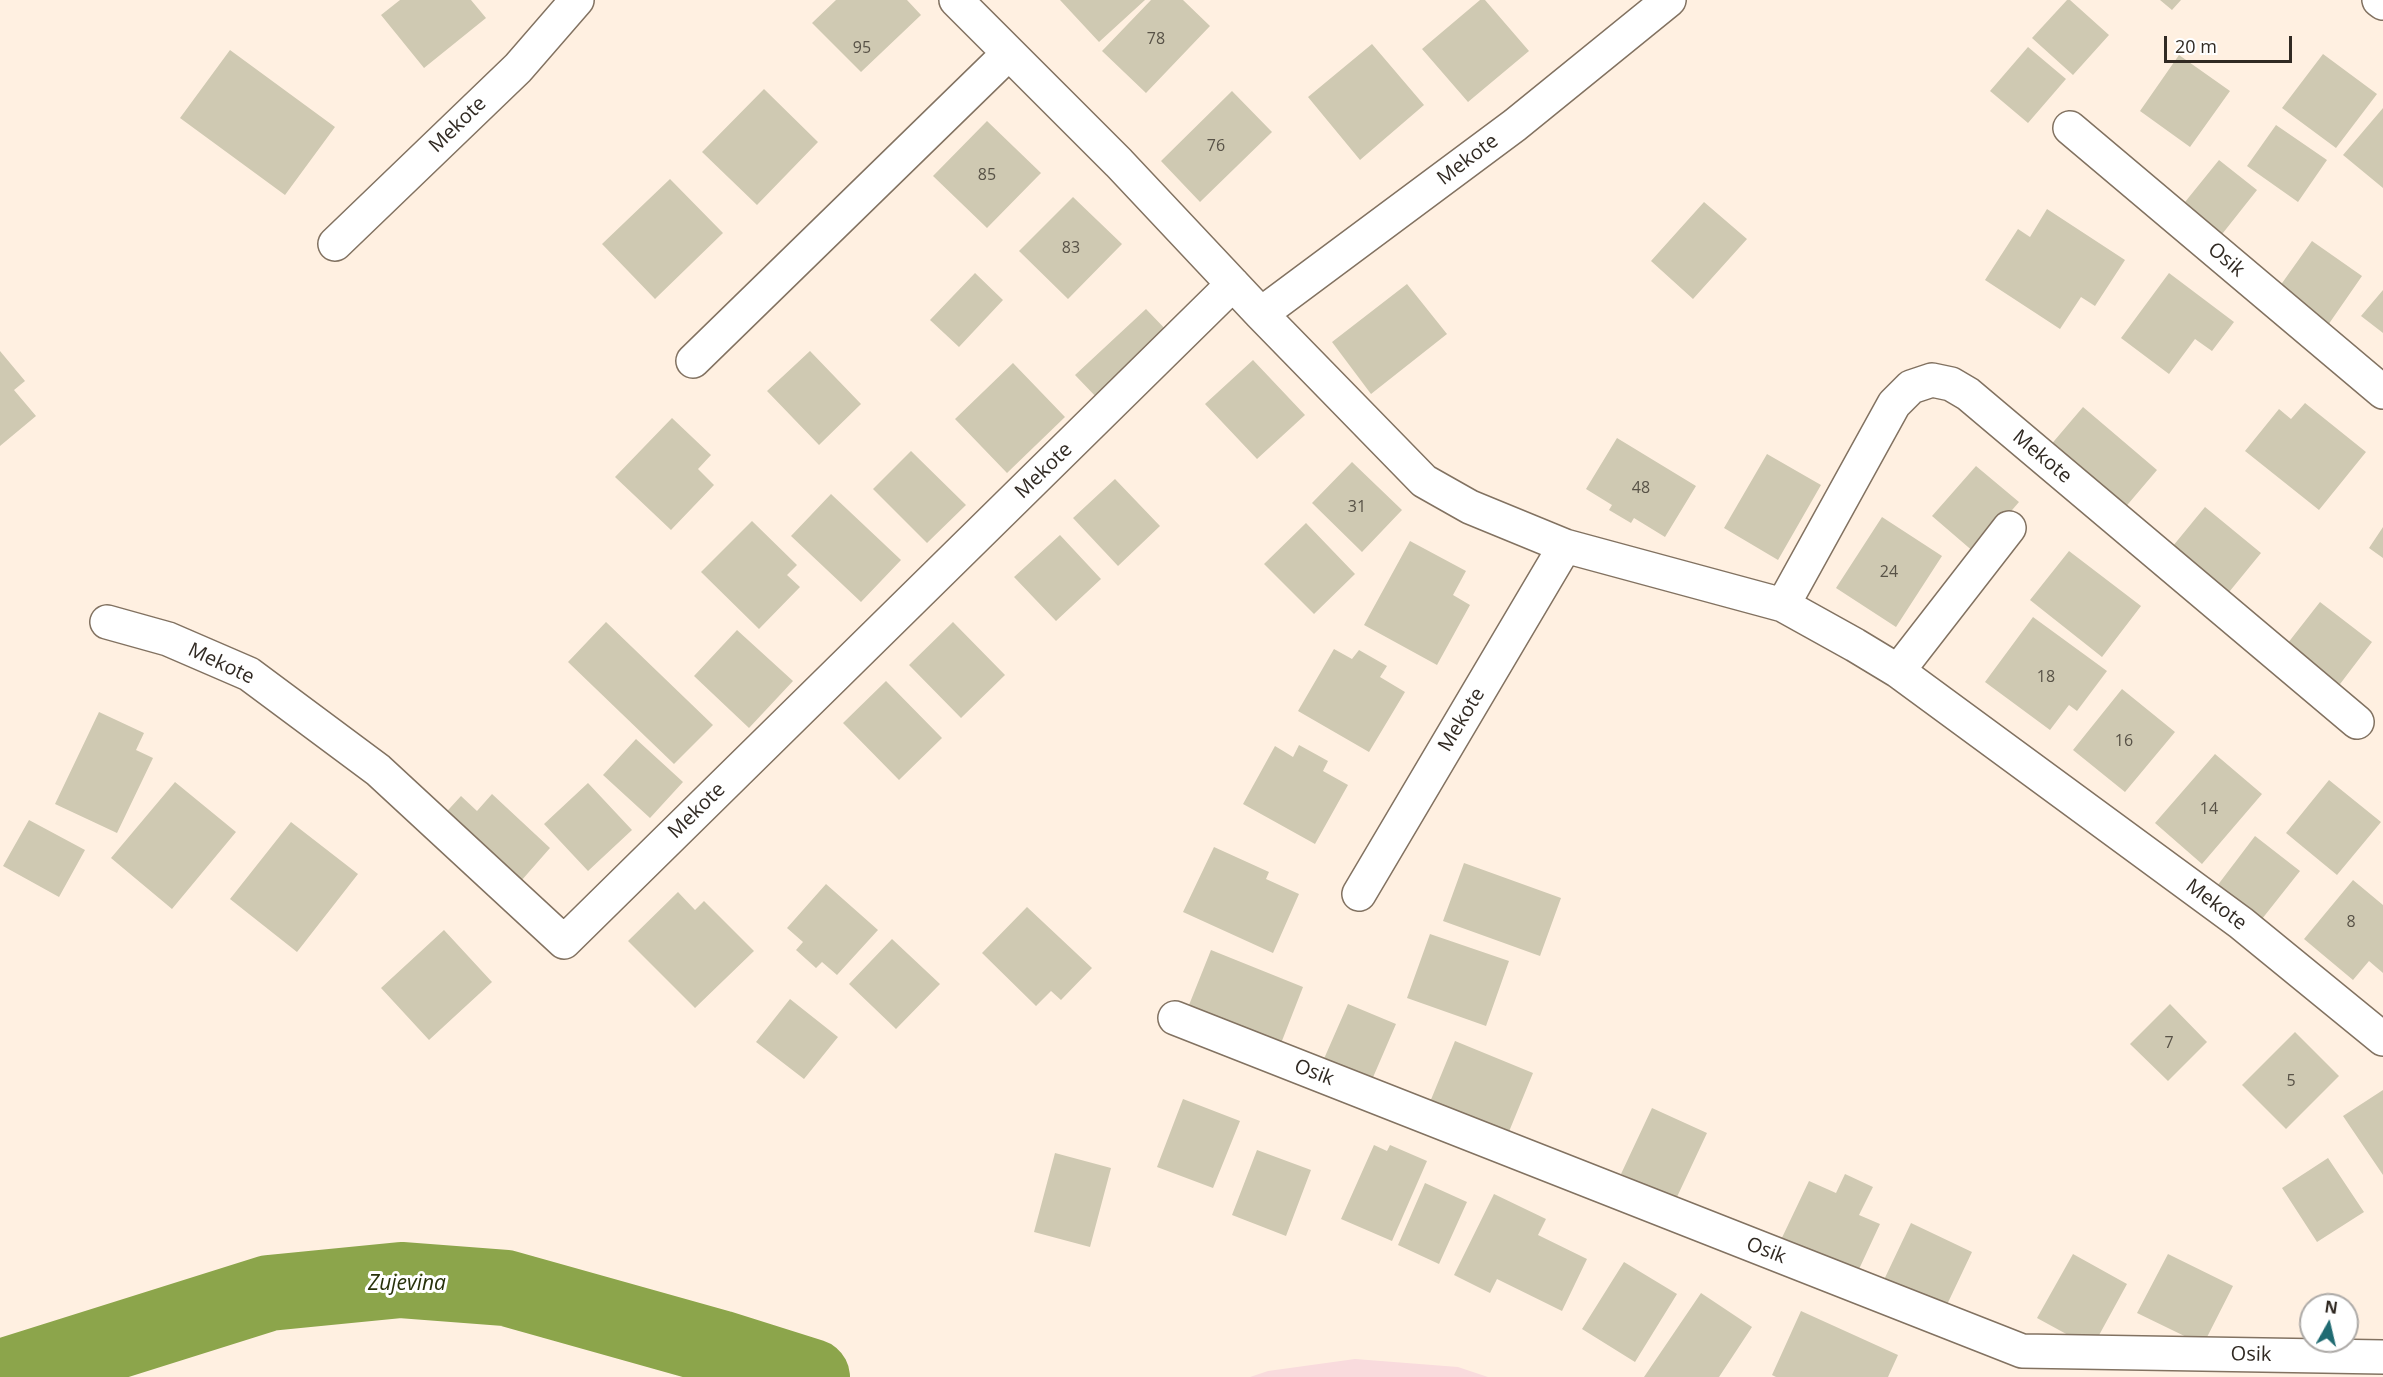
<!DOCTYPE html>
<style>
body{margin:0}
#map{position:relative;width:2383px;height:1377px;overflow:hidden;background:#fff0e1;font-family:"Open Sans",sans-serif}
canvas{display:block}
.north{position:absolute;left:2299px;top:1293px;width:60px;height:60px;box-sizing:border-box;background:#fff;border:2px solid #adaaa7;border-radius:50%;rotate:8deg;font-size:16px;font-weight:700;line-height:24px;text-align:center;color:#312a23}
.north::after{content:'';display:block;margin:auto;width:21px;height:27px;background:#206b72;clip-path:polygon(50% 0,100% 100%,50% 72%,0 100%)}
.scale{position:absolute;left:2164px;top:36px;width:128px;height:27px;box-sizing:border-box;border:3px solid #312a23;border-top:0;padding-left:8px;font-size:18px;line-height:21px;white-space:nowrap;color:#312a23;-webkit-text-stroke:4px #fff;paint-order:stroke}
</style>
<div id="map">
<canvas width="2383" height="1377"></canvas>
<div class="north">N</div>
<div class="scale">20 m</div>
</div>
<script>
const context = document.querySelector('canvas').getContext('2d');
context.lineJoin = 'round';
function paint(path, color) { context.fillStyle = color; context.fill(path, 'evenodd'); }
const poly = rows => new Path2D(rows.map(r => 'M' + r).join(''));
function trace(path, color, width, dash) { context.strokeStyle = color; context.lineWidth = width; context.lineCap = dash ? 'butt' : 'round'; context.setLineDash(dash || []); context.stroke(path); }
function drawText(font, color, halo, rows, align = 'center') {
  context.font = font + ' "Open Sans",sans-serif'; context.lineWidth = 6; context.setLineDash([]); context.textBaseline = 'middle'; context.strokeStyle = halo; context.fillStyle = color; for (const [text, x, y, turn = 0] of rows) {
    context.save(); context.translate(x, y); context.rotate((+turn || 0) * Math.PI / 180); context.textAlign = isNaN(turn) ? turn : align; if (halo) context.strokeText(text, 0, 0); context.fillText(text, 0, 0); context.restore();
  }
}
const green = poly([
 [1355,1359,1458,1367,1488,1377,1250,1377,1268,1371]
]);
const river = poly([
 [2,1377,269,1293,401,1280,506,1288,720,1348,812,1377]
]);
const building = poly([
 [400,0,471,0,486,18,424,68,381,15],
 [836,0,907,0,921,15,861,72,812,23],
 [1060,0,1145,0,1099,42],
 [1151,0,1183,0,1210,26,1146,93,1102,51],
 [1480,0,1485,0,1529,51,1468,102,1422,49],
 [2067,0,2070,0,2109,35,2073,75,2032,38],
 [2160,0,2181,0,2172,10],
 [1372,44,1424,105,1360,160,1308,97],
 [2028,47,2066,79,2028,123,1990,91],
 [230,50,335,127,285,195,180,118],
 [2323,54,2377,94,2336,148,2282,108],
 [2179,55,2230,91,2190,147,2140,111],
 [764,89,818,142,757,205,702,152],
 [1232,91,1272,132,1200,202,1161,161],
 [2383,108,2383,188,2343,155],
 [987,121,1041,173,987,228,933,176],
 [2276,125,2327,160,2298,202,2247,166],
 [2219,160,2257,190,2219,238,2181,207],
 [670,179,723,233,655,299,602,244],
 [1073,197,1122,244,1068,299,1019,251],
 [1704,202,1747,239,1693,299,1651,261],
 [2047,209,2125,260,2095,306,2081,297,2060,329,1985,280,2018,229,2030,237],
 [2312,241,2362,276,2326,328,2275,293],
 [975,273,1003,300,959,347,930,320],
 [2169,273,2234,322,2212,351,2195,339,2169,374,2121,338],
 [1407,284,1447,334,1371,394,1332,342],
 [2383,290,2383,333,2361,316],
 [1146,309,1170,334,1099,400,1075,375],
 [0,351,25,381,14,390,36,416,0,446],
 [810,351,861,404,819,445,767,391],
 [1253,360,1305,415,1257,459,1205,404],
 [1013,363,1065,417,1007,473,955,419],
 [2305,403,2366,452,2319,510,2245,451,2279,409,2291,419],
 [2083,407,2157,470,2123,510,2049,447],
 [672,418,711,455,698,469,714,485,671,530,615,477],
 [1617,438,1696,486,1665,537,1634,518,1631,523,1609,510,1612,505,1586,489],
 [911,451,966,505,927,543,873,489],
 [1767,454,1821,485,1778,560,1724,528],
 [1352,462,1402,510,1362,552,1312,503],
 [1976,466,2019,502,1975,553,1932,516],
 [1115,479,1160,526,1118,566,1073,518],
 [831,494,901,560,861,602,791,536],
 [2205,507,2261,553,2225,597,2168,552],
 [1882,517,1942,556,1896,627,1836,588],
 [752,521,797,565,787,575,800,587,759,629,701,572],
 [1306,523,1355,574,1314,614,1264,564],
 [2383,527,2383,558,2369,548],
 [1060,535,1101,579,1056,621,1014,577],
 [1410,541,1466,571,1453,595,1470,605,1437,665,1364,625],
 [2069,551,2141,606,2102,657,2030,600],
 [2320,602,2372,642,2337,688,2284,648],
 [2033,617,2107,671,2077,711,2069,705,2050,730,1985,682],
 [606,622,713,725,674,764,568,662],
 [953,622,1005,675,961,718,909,665],
 [737,630,793,681,749,728,694,676],
 [1334,649,1352,659,1359,650,1387,666,1380,677,1405,692,1369,752,1298,711],
 [886,681,942,738,899,780,843,723],
 [2122,689,2175,732,2125,792,2073,750],
 [99,712,144,733,136,750,153,758,117,833,55,804],
 [636,739,683,782,650,818,603,775],
 [1299,745,1328,761,1323,771,1348,785,1315,844,1243,804,1275,746,1293,757],
 [2215,754,2262,794,2202,864,2155,823],
 [2329,780,2381,822,2337,875,2286,833],
 [175,782,236,832,172,909,111,858],
 [588,783,632,830,588,871,544,824],
 [492,794,550,848,514,889,439,820,461,796,477,811],
 [29,820,85,850,59,897,3,866],
 [291,822,358,874,297,952,230,899],
 [2255,836,2300,871,2258,924,2214,890],
 [1214,847,1269,872,1266,879,1299,894,1273,953,1183,912],
 [1464,863,1561,898,1540,956,1443,921],
 [2353,880,2383,905,2383,973,2369,961,2353,980,2304,939],
 [826,884,878,930,837,975,822,962,816,968,796,950,803,942,787,928],
 [678,892,695,910,704,901,754,951,695,1008,628,941],
 [1027,907,1092,968,1061,1000,1051,991,1036,1006,982,953],
 [444,930,492,982,429,1040,381,988],
 [1430,934,1509,961,1486,1026,1407,998],
 [892,939,940,984,896,1029,849,984],
 [1211,950,1303,987,1278,1051,1185,1015],
 [790,999,838,1037,804,1079,756,1042],
 [1348,1004,1396,1024,1371,1082,1323,1061],
 [2170,1004,2207,1042,2168,1081,2130,1044],
 [2295,1032,2339,1076,2286,1129,2242,1085],
 [1455,1041,1533,1073,1508,1134,1430,1102],
 [2383,1090,2383,1175,2343,1116],
 [1183,1099,1240,1121,1213,1188,1157,1167],
 [1652,1108,1707,1133,1676,1199,1621,1174],
 [1374,1145,1387,1151,1390,1145,1427,1161,1392,1241,1341,1219],
 [1257,1150,1311,1170,1286,1236,1232,1215],
 [1055,1153,1111,1168,1090,1247,1034,1232],
 [2328,1158,2364,1212,2317,1242,2282,1188],
 [1845,1174,1873,1187,1859,1215,1880,1224,1853,1282,1778,1246,1809,1181,1836,1193],
 [1425,1183,1467,1202,1439,1264,1398,1245],
 [1494,1194,1546,1219,1538,1235,1587,1259,1562,1311,1497,1279,1490,1293,1454,1275],
 [1911,1223,1972,1252,1943,1313,1882,1284],
 [2073,1254,2127,1284,2092,1348,2037,1318],
 [2168,1254,2233,1286,2203,1345,2137,1313],
 [1624,1262,1677,1294,1635,1362,1582,1329],
 [1701,1293,1752,1327,1719,1377,1644,1377],
 [1801,1311,1898,1355,1888,1377,1776,1377,1772,1375]
]);
const minor = poly([
 [956,0,1119,163,1261,314,1424,481,1470,507,1565,546,1783,605,1855,645,1898,671,2241,923,2383,1039],
 [2379,0,2383,3],
 [2070,128,2383,392],
 [335,244,518,68,577,0],
 [1261,314,1515,125,1669,0],
 [693,361,1009,53],
 [1783,605,1894,404,1911,387,1932,380,1951,384,1968,394,2357,722],
 [107,622,168,639,249,674,378,770,564,942,1233,284],
 [1898,671,2009,528],
 [1359,894,1565,546],
 [1175,1018,2022,1351,2383,1357]
]);
const numberNames = [
 ["78",1156,39],
 ["95",862,48],
 ["76",1216,146],
 ["85",987,175],
 ["83",1071,248],
 ["48",1641,488],
 ["31",1357,507],
 ["24",1889,572],
 ["18",2046,677],
 ["16",2124,741],
 ["14",2209,809],
 ["8",2351,922],
 ["7",2169,1043],
 ["5",2291,1081]
];
const streetNames = [
 ["Mekote",458,125,-44],
 ["Mekote",1468,160,-37],
 ["Osik",2226,260,40],
 ["Mekote",2042,457,40],
 ["Mekote",1044,471,-44],
 ["Mekote",221,664,25],
 ["Mekote",1462,720,-59],
 ["Mekote",697,811,-44],
 ["Mekote",2216,905,37],
 ["Osik",1314,1073,21],
 ["Osik",1766,1251,21],
 ["Osik",2251,1355,1]
];
const waterNames = [
 ["Zujevina",407,1284]
];
paint(green, '#f9dbdd');
trace(river, '#8ca54b', 76);
paint(building, '#cfc9b2');
trace(minor, '#827261', 36);
trace(minor, '#fff', 33);
drawText('16px', '#585247', null, numberNames);
drawText('20px', '#312a23', '#fff', streetNames);
drawText('italic 21px', '#27310a', '#fff', waterNames);
</script>
